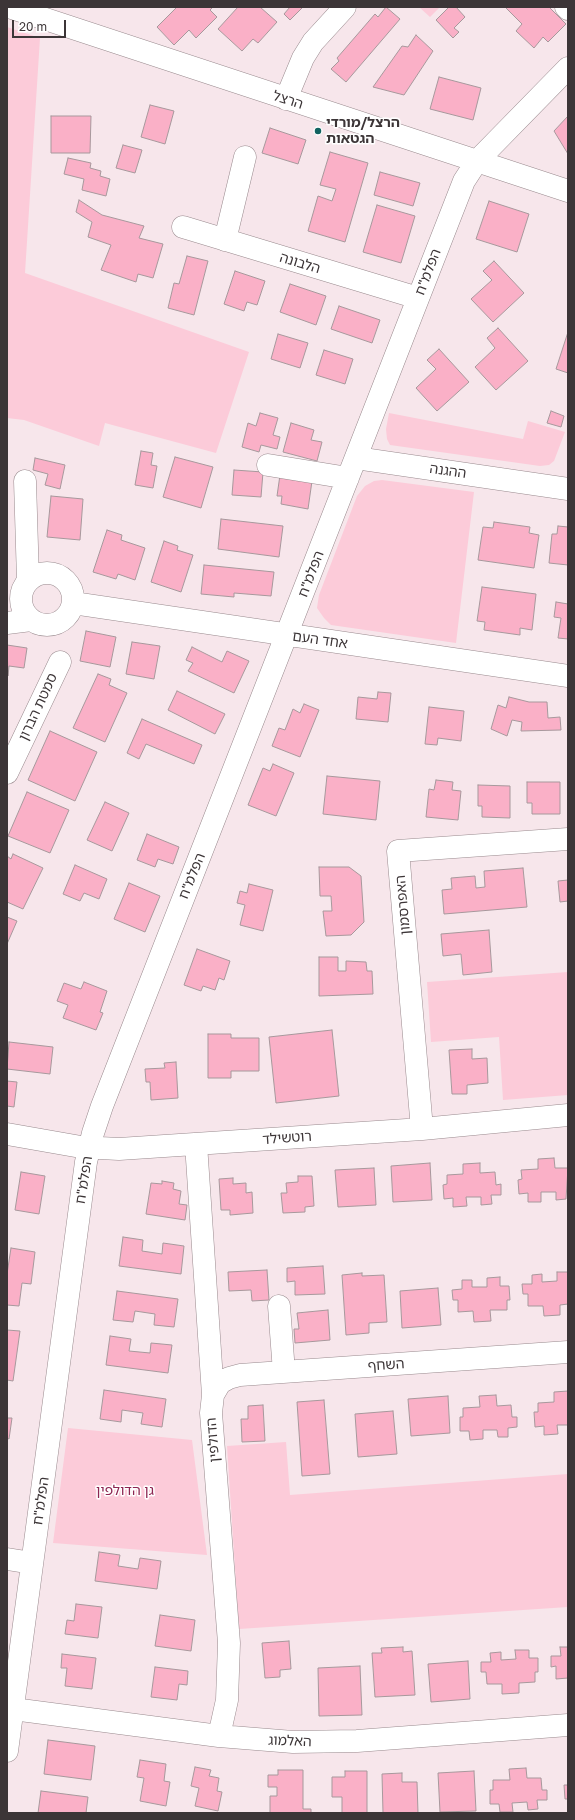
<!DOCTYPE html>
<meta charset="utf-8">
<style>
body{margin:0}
#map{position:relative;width:575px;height:1820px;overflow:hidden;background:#f7e6eb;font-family:"Golos Text",sans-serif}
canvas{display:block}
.frame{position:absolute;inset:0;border:8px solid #3c3537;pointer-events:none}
.scale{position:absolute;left:12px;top:20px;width:54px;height:18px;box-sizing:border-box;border:2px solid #3c3537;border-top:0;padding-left:5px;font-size:12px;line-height:14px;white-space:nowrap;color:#3c3537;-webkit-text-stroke:3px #fff;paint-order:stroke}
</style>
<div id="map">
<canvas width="575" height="1820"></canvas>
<div class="frame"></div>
<div class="scale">20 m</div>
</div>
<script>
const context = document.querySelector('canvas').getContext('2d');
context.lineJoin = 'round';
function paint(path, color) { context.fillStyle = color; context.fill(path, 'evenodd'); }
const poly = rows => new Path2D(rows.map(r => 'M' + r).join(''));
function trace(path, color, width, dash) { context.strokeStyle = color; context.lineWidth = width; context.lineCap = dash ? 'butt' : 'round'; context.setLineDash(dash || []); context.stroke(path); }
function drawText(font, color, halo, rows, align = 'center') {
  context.font = font + ' "Golos Text","Noto Sans Hebrew",sans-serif'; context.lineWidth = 3; context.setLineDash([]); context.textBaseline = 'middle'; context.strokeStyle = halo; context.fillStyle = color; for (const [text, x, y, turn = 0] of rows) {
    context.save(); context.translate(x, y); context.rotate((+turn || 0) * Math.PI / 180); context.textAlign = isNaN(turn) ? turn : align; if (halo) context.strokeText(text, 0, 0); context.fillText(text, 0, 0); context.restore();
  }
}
const green = poly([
 [419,7,440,7,430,17],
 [7,27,40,38,25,273,249,352,216,453,105,423,99,446,24,420,7,418],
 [389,413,523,439,528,421,565,432,554,461,549,465,540,466,390,445,387,439,386,429],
 [382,480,474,492,456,643,331,625,324,618,317,608,319,595,357,496,365,486,374,481],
 [568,972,568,1095,503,1100,499,1037,431,1042,427,982],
 [68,1428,192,1440,207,1555,53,1543],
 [286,1442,290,1495,568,1474,568,1607,239,1629,227,1446]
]);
const building = poly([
 [177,7,213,7,210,10,217,17,196,38,189,30,174,45,157,27,177,7],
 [238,7,260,7,277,22,258,43,253,39,242,51,218,29,238,7],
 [290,7,303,7,290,20,284,14,290,7],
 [386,7,400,19,346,82,331,69,339,61,337,58,375,14,378,17,386,7],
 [449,7,456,7,465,17,454,28,459,32,453,38,436,20,449,7],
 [505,7,549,7,566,24,548,42,543,37,534,48,516,31,522,24,505,7],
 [416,35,433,51,404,95,373,87,402,46,408,47,416,35],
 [439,77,481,88,473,120,430,109,439,77],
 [150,105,174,111,165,144,141,137,150,105],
 [51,116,91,116,90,153,51,153,51,116],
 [568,116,568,154,554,131,568,116],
 [270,128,306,140,298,164,262,153,270,128],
 [123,145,142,150,135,173,116,168,123,145],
 [330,152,368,163,345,242,308,231,318,196,332,201,336,189,320,185,330,152],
 [68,158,91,163,90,168,101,171,100,176,110,179,106,196,82,190,84,179,64,174,68,158],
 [380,172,420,183,413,206,374,195,380,172],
 [79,200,102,215,144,226,139,238,163,244,153,278,138,274,136,282,101,270,111,245,88,237,92,222,76,212,79,200],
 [489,201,529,214,517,252,476,239,489,201],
 [377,205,415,216,401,263,363,252,377,205],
 [187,256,208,261,194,315,168,308,174,283,179,284,187,256],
 [494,261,524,293,493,322,471,299,492,280,483,271,494,261],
 [235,271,265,281,257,305,247,302,244,311,224,304,235,271],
 [290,284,326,296,316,325,280,312,290,284],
 [339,306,380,320,372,343,331,329,339,306],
 [498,328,528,361,496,390,475,367,495,348,487,338,498,328],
 [568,332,568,373,556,369,568,332],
 [278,334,308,343,300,368,271,359,278,334],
 [439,349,469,382,437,411,416,388,436,369,427,360,439,349],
 [324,350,353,359,345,384,316,375,324,350],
 [551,411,564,416,561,427,547,423,551,411],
 [260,413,278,418,273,435,280,437,277,449,261,445,259,452,242,447,248,423,256,426,260,413],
 [291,423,314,430,311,440,322,442,317,461,283,452,291,423],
 [141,451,153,453,151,465,157,466,153,488,135,485,141,451],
 [175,457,213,467,201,508,163,497,175,457],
 [35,458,65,465,60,489,45,485,48,474,33,470,35,458],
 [234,470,263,472,261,497,232,495,234,470],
 [280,475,312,481,308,509,281,504,282,496,277,496,280,475],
 [51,496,83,499,80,540,47,537,51,496],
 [221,519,283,526,279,557,218,549,221,519],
 [494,522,530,527,529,533,539,535,534,568,478,560,483,527,493,528,494,522],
 [558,526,568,527,568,565,549,563,552,534,557,534,558,526],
 [107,530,122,535,121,540,145,548,135,580,118,574,116,579,93,572,107,530],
 [164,541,178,546,177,550,193,555,181,592,151,582,164,541],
 [204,565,274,572,271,596,234,593,234,597,201,594,204,565],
 [482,587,536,594,532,630,520,628,520,635,484,630,485,622,477,621,482,587],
 [556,602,568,604,568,639,558,638,561,618,554,617,556,602],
 [86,631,116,637,110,667,80,661,86,631],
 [132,642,160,646,154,679,126,674,132,642],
 [7,645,27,648,24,668,9,666,8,676,7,645],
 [192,647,222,662,227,651,249,661,234,693,188,671,193,663,186,660,192,647],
 [98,674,111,679,109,685,127,693,105,742,73,728,98,674],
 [177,691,225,714,215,734,168,710,177,691],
 [378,692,391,693,388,722,356,719,358,697,377,699,378,692],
 [509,697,529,702,547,702,548,718,560,717,561,730,521,731,522,722,512,720,507,736,491,729,498,705,506,708,509,697],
 [304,704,319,710,300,757,272,746,279,728,285,730,293,709,300,713,304,704],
 [429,707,464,711,461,741,438,738,437,745,425,744,429,707],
 [142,719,202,745,194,764,146,744,139,759,127,753,142,719],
 [50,731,97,752,75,801,28,780,50,731],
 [273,764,294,773,276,816,248,805,263,768,270,771,273,764],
 [327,776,380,781,376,820,323,814,327,776],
 [436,780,453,782,452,790,461,791,458,820,426,817,429,789,434,790,436,780],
 [527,782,560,782,560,814,532,814,532,803,527,803,527,782],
 [478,785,510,786,510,818,482,817,482,806,478,806,478,785],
 [27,792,69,810,50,853,8,836,27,792],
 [105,802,129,813,112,851,87,840,105,802],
 [147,834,179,847,173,864,158,859,155,867,137,860,147,834],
 [13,854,43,868,23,909,7,902,7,856,11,859,13,854],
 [75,865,107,879,99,899,84,893,80,901,63,894,75,865],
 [319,867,349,867,361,876,364,922,351,935,326,936,323,911,332,911,331,896,320,896,319,867],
 [523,868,527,907,444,914,442,890,452,889,451,878,475,876,476,888,485,887,484,871,523,868],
 [568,880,568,904,568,901,560,902,558,881,568,880],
 [129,883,160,896,145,932,114,919,129,883],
 [249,884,273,890,263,931,240,925,245,905,237,903,240,891,247,893,249,884],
 [7,917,17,921,7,944,7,917],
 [489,930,492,972,463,975,461,954,443,956,441,934,489,930],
 [197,949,230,961,224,980,219,978,215,990,203,986,201,991,184,985,197,949],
 [319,957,338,957,338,971,346,971,346,961,366,962,367,971,372,971,373,994,319,996,319,957],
 [84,982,107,991,100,1012,103,1013,96,1030,63,1018,68,1005,57,1001,64,983,81,989,84,982],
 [332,1030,339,1096,276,1103,269,1037,332,1030],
 [208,1034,231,1034,231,1038,259,1038,259,1071,231,1071,231,1078,208,1078,208,1034],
 [9,1042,53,1047,50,1074,7,1069,9,1042],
 [472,1049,472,1059,487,1058,488,1083,467,1085,467,1094,452,1094,449,1050,472,1049],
 [176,1062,178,1098,151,1100,150,1082,146,1082,145,1069,165,1068,164,1063,176,1062],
 [7,1081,17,1082,14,1107,7,1106,7,1081],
 [554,1158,555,1168,568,1168,566,1199,556,1200,556,1192,541,1192,541,1202,528,1202,528,1193,519,1194,518,1180,522,1179,521,1170,538,1169,538,1159,554,1158],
 [430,1163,432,1200,393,1202,391,1166,430,1163],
 [480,1163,480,1173,495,1172,496,1185,501,1184,501,1195,491,1195,492,1204,481,1205,481,1197,466,1197,467,1206,453,1207,453,1198,444,1199,443,1185,447,1184,447,1175,463,1174,463,1164,480,1163],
 [374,1168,376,1205,338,1207,335,1170,374,1168],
 [21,1172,45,1176,39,1214,15,1210,21,1172],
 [298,1176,312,1176,314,1206,305,1207,305,1212,283,1213,281,1193,287,1193,286,1183,298,1182,298,1176],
 [233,1178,233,1184,246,1183,246,1193,252,1192,253,1213,230,1215,230,1210,221,1210,219,1179,233,1178],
 [162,1181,174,1183,173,1189,181,1191,179,1204,187,1205,185,1220,146,1214,151,1183,162,1184,162,1181],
 [123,1237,143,1240,142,1251,162,1254,163,1243,184,1246,181,1274,119,1266,123,1237],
 [11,1248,35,1252,31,1284,22,1283,19,1306,7,1305,7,1274,11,1248],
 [323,1266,325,1294,295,1295,295,1281,287,1282,287,1268,323,1266],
 [267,1270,269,1300,252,1301,251,1290,229,1291,228,1272,267,1270],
 [557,1272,568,1272,568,1304,560,1305,560,1315,544,1316,543,1306,528,1306,528,1294,523,1294,522,1284,532,1284,532,1275,542,1274,542,1282,557,1281,557,1272],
 [362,1273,362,1276,384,1275,387,1322,369,1323,369,1333,346,1335,342,1275,362,1273],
 [500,1277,500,1286,509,1286,510,1300,507,1300,507,1310,490,1310,491,1321,474,1322,473,1311,458,1312,458,1300,453,1300,452,1290,462,1289,462,1280,472,1280,472,1287,487,1287,487,1278,500,1277],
 [438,1288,441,1325,402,1328,400,1291,438,1288],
 [117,1291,178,1299,174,1327,154,1325,155,1314,135,1311,133,1322,113,1320,117,1291],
 [328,1310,330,1340,295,1343,294,1329,299,1329,297,1313,328,1310],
 [7,1330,20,1331,13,1381,7,1380,7,1330],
 [110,1336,131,1339,129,1351,150,1353,151,1343,172,1345,168,1373,106,1365,110,1336],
 [104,1390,166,1399,162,1427,141,1424,143,1413,122,1410,121,1422,100,1419,104,1390],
 [568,1391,568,1425,557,1425,558,1434,544,1435,544,1426,535,1427,534,1412,538,1412,538,1403,554,1402,554,1392,568,1391],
 [496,1395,497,1406,511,1405,512,1417,517,1417,517,1427,508,1428,508,1437,498,1437,497,1430,483,1430,483,1439,470,1440,469,1431,460,1431,460,1417,463,1417,463,1408,480,1407,479,1396,496,1395],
 [448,1396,450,1433,411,1436,408,1399,448,1396],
 [324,1400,330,1474,302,1476,297,1402,324,1400],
 [263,1405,265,1441,242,1442,241,1419,248,1419,248,1406,263,1405],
 [393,1411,397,1454,358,1457,355,1414,393,1411],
 [7,1418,12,1418,9,1439,7,1438,7,1418],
 [99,1552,120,1555,118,1566,138,1569,140,1558,161,1561,157,1589,95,1581,99,1552],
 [76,1604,102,1607,98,1638,65,1634,67,1620,74,1621,76,1604],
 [160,1615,195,1620,191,1651,155,1646,160,1615],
 [289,1641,291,1669,280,1670,280,1677,265,1678,262,1643,289,1641],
 [403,1647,403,1652,412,1651,415,1695,375,1697,372,1653,382,1653,381,1648,403,1647],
 [560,1647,568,1647,568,1678,556,1679,556,1666,551,1667,551,1656,561,1656,560,1647],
 [515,1650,529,1650,529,1658,538,1658,538,1672,535,1672,535,1682,519,1683,519,1693,502,1694,502,1684,487,1684,486,1672,481,1672,481,1662,491,1662,490,1653,501,1652,501,1660,516,1659,515,1650],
 [62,1654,96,1658,92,1689,65,1686,67,1668,61,1668,62,1654],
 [468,1661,470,1699,431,1702,428,1664,468,1661],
 [360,1666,362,1715,319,1716,318,1668,360,1666],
 [155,1667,188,1671,187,1685,179,1684,177,1700,151,1697,155,1667],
 [48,1740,95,1746,91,1780,44,1774,48,1740],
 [140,1760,166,1764,164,1781,170,1782,166,1806,140,1801,144,1778,137,1777,140,1760],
 [195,1767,211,1770,209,1776,219,1778,217,1791,222,1792,218,1811,195,1806,199,1788,191,1786,195,1767],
 [526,1768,527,1778,541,1778,542,1790,547,1790,547,1800,537,1800,538,1809,528,1810,527,1802,512,1803,513,1812,500,1812,499,1804,490,1804,490,1790,493,1790,493,1780,510,1780,509,1769,526,1768],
 [278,1770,303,1770,303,1809,311,1809,311,1813,270,1813,270,1796,277,1796,277,1787,268,1787,268,1775,278,1775,278,1770],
 [345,1771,367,1771,367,1813,334,1813,342,1813,342,1797,332,1797,332,1777,345,1777,345,1771],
 [474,1771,476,1811,440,1812,438,1773,474,1771],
 [402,1773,402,1782,417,1782,418,1813,383,1813,382,1774,402,1773],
 [568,1775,568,1799,565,1799,564,1785,568,1785,568,1775],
 [41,1791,88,1797,86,1813,38,1813,41,1791]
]);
const minor = poly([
 [9,7,568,191],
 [566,7,568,9],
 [286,99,303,58,313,42,345,7],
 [183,227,418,298],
 [225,240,245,157],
 [356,458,568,489],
 [268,465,348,478],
 [25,481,28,580],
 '21 599a26 26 0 1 1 52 0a26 26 0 1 1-52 0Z',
 [73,603,568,676],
 [7,623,31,620],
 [7,773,60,662],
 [422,1129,398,851,568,839],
 [7,1134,81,1147,119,1149,422,1129,568,1115],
 [196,1144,213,1395,211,1413,229,1643,227,1700,219,1736],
 [279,1306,284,1372],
 [213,1395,220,1383,229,1378,240,1375,568,1352],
 [7,1559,32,1563],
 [13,1709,219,1736,293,1742,357,1741,568,1725],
 [7,1751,86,1162,93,1133,102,1106,464,181,477,161,568,68]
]);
const markers = [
 [318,131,4,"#126260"]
];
const streetNames = [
 ["הרצל",288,100,18],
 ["הלבונה",300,263,17],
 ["הפלמ\"ח",428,272,-69],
 ["ההגנה",448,471,8],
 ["הפלמ\"ח",311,574,-69],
 ["אחד העם",320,640,8],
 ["סמטת הברון",38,707,-65],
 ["הפלמ\"ח",192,876,-68],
 ["האפרסמון",403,905,-95],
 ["רוטשילד",287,1138,-4],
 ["הפלמ\"ח",84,1180,-81],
 ["השחף",386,1365,-4],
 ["הדולפין",213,1440,-95],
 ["הפלמ\"ח",41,1501,-82],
 ["האלמוג",290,1741,2]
];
const poiNames = [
 ["הרצל/מורדי",326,123],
 ["הגטאות",326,139]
];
const parkNames = [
 ["גן הדולפין",125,1491]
];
paint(green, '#fccbd9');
paint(building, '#fab0c7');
trace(building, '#a7989c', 1);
trace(minor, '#998a8e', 23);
trace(minor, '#fff', 22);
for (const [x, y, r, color] of markers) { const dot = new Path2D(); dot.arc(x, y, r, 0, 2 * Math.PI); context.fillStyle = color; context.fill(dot); trace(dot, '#fff', 1.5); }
drawText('14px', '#3c3537', '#fff', streetNames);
drawText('bold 14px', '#3c3537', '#fff', poiNames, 'left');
drawText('14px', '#8c2551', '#fff', parkNames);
</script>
